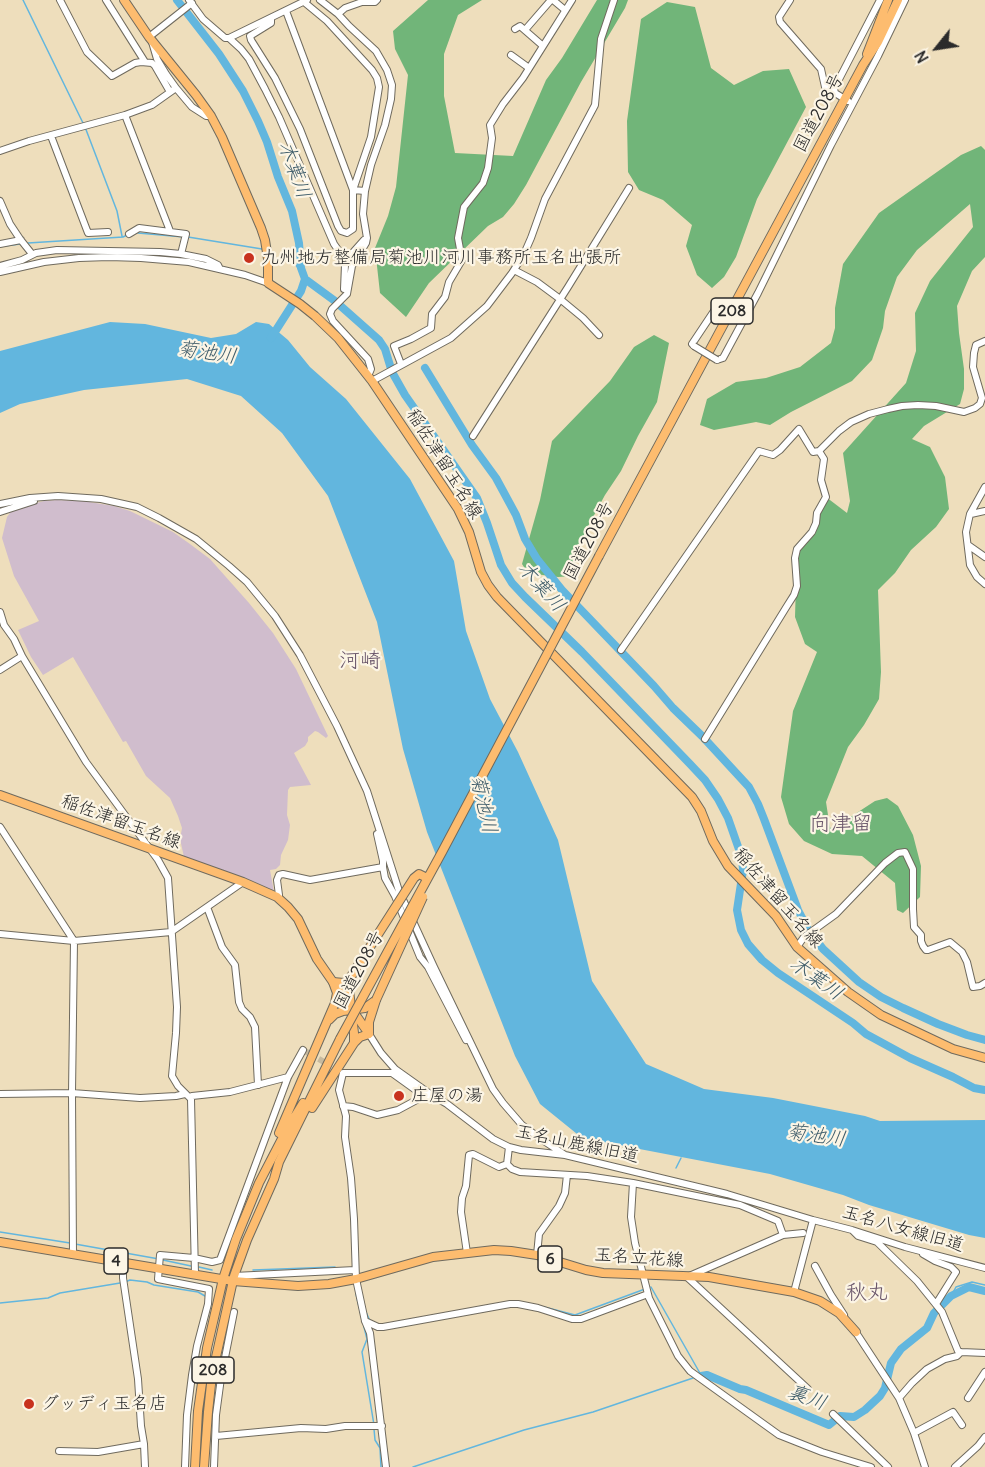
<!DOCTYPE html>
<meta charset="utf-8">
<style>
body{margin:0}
#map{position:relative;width:985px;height:1467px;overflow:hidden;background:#eedebc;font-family:Delius,sans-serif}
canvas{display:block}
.north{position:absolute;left:907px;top:18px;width:60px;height:60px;-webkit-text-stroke:4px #fcf5e5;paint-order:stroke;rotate:240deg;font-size:16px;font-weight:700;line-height:24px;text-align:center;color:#2b2b2b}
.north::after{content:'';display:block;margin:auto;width:21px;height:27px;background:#2b2b2b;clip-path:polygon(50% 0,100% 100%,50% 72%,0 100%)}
</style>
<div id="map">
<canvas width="985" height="1467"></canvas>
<div class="north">N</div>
</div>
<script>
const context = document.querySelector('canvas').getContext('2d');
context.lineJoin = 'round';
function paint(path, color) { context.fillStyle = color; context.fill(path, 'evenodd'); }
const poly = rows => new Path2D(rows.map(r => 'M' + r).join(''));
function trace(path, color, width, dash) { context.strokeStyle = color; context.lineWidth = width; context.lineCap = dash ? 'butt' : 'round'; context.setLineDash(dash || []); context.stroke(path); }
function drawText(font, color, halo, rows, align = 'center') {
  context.font = font + ' Delius,"Klee One",sans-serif'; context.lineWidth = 4.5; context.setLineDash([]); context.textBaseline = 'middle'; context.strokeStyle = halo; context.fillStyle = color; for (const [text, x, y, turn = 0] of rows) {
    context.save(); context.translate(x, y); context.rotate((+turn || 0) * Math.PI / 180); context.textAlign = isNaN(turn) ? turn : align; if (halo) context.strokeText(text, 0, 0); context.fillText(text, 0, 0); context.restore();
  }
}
const industrial = poly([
 [57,500,83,501,114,506,130,511,173,532,190,544,210,559,249,603,273,633,296,669,328,736,326,738,318,732,315,731,308,737,308,741,305,746,294,753,311,785,290,787,288,790,287,815,290,825,288,840,281,855,280,865,276,869,270,870,274,892,255,882,234,876,184,857,180,839,182,828,178,816,170,798,146,776,126,741,123,742,73,657,43,675,31,657,18,630,39,621,14,576,2,538,7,517,13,509,44,501]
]);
const forest = poly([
 [428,0,482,0,458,15,444,54,444,96,455,153,513,156,546,80,562,58,597,0,628,0,625,8,581,82,526,185,514,204,503,217,488,226,429,283,406,317,380,293,375,248,388,216,396,187,408,75,395,49,393,31],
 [667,2,695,7,711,68,734,85,763,71,789,69,806,107,757,199,736,257,724,277,712,288,697,275,686,246,692,225,663,200,639,190,628,172,627,121,641,19],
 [981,146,985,150,985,257,972,271,957,306,959,333,964,369,964,389,960,404,924,426,912,439,930,447,945,477,949,509,936,527,911,550,895,573,878,590,881,672,879,699,864,725,848,747,826,802,830,828,852,816,875,801,887,798,898,806,913,835,921,866,920,897,903,913,897,910,895,883,862,856,832,854,804,841,789,824,781,797,793,711,817,652,805,644,795,617,797,549,812,532,826,497,847,513,850,501,843,453,906,383,916,351,915,313,930,281,973,227,970,204,917,250,897,277,885,311,883,328,872,360,852,381,791,412,770,425,756,422,714,430,700,425,707,399,736,382,766,378,800,367,831,343,835,328,835,308,843,264,879,213,961,155],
 [654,335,669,343,657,402,638,436,621,471,605,495,586,530,578,551,572,576,558,577,528,573,522,564,540,500,552,441,610,381,634,347]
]);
const water = poly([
 [110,322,145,324,211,338,236,334,256,322,269,324,288,340,310,367,346,399,410,479,454,561,466,631,490,699,518,752,558,840,592,981,646,1064,704,1089,773,1098,865,1116,880,1121,985,1120,985,1238,969,1235,869,1205,843,1195,770,1174,582,1138,540,1104,515,1056,427,832,403,749,377,622,328,496,282,433,241,396,187,379,84,390,20,404,0,413,0,351]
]);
const stream = poly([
 [23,0,83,123],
 [85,127,117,211,122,236],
 [138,233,184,237],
 [188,237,262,249],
 [28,243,123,237,127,235],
 [4,246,20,244],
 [294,262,305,279],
 [676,1168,681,1158],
 [0,1232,70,1243],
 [75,1244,159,1259],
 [163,1260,191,1266],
 [199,1267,212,1270],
 [253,1270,335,1267],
 [125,1282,130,1280,147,1282,154,1285,198,1292,205,1296],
 [651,1287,701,1375],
 [356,1294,362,1319],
 [951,1296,956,1287,972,1282,985,1285],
 [0,1303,48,1298,60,1293,120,1283],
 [544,1307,575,1315,645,1289],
 [366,1312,370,1321],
 [364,1327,367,1339,362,1352,374,1425],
 [374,1429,375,1440,380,1448,381,1467],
 [413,1467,524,1430,593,1412,693,1378]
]);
const river = poly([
 [177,0,219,54,243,91,258,121,267,142,278,177,292,211,299,243,301,268,305,279,335,301,379,340,385,349,392,372,405,395,477,498,487,523,501,565,512,583,525,597,582,652,690,764,705,780,718,799,728,818,742,858,743,870,737,910,741,930,748,944,762,960,778,973,853,1023,866,1034,910,1058,953,1077,974,1088,985,1090],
 [271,338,301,291,305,279],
 [425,368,472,445,496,478,516,515,525,539,537,559,562,590,654,686,673,708,702,736,749,787,758,804,764,819,798,910,809,931,823,949,859,982,881,997,903,1008,938,1024,967,1035,985,1040],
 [701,1376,707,1375,740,1389,746,1390,829,1425,840,1416,854,1417,865,1410,880,1396,885,1388,891,1363,901,1349,927,1328,934,1313,951,1296,969,1287,985,1291]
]);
const minorTunnel = poly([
 [303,1050,331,1066]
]);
const minor = poly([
 [60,0,87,52,112,76,135,63,141,62,152,63,155,66,170,92],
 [106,0,145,62],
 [189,0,203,19,225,38,229,38,307,0],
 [320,0,338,14,349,26,376,51,387,70,392,85,391,99,385,125,371,165,365,191,363,214,367,238,366,243,352,266,347,294,332,309,330,314,333,321,368,359,371,369,368,376],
 [553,0,565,10],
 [790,0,779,17,780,22,821,69,825,87,834,91],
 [286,11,353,190,365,191],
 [338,14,345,8,362,2,375,2,377,0],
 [271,18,271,23,250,36,251,40,275,78,300,129,338,226,341,231,347,233,353,229,353,190,371,137,379,87,377,78,372,70,327,21,304,2],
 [515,29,520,26,543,46],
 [525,30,551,0],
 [149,37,192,3],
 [229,38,241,49,249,59,265,89,279,117,334,244,346,261],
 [152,42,157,59,166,74,176,88],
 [511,55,529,68],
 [848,101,835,93,834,89,880,0],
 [125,115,170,231],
 [51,136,88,233,108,232],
 [0,151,29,141,125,115,152,105,176,88,192,107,206,116,211,116],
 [0,201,10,224,20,239,32,254],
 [129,234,139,228,186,234,181,254],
 [0,244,21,240],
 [0,266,22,260,36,253,57,250,160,252,181,254,206,259,218,265,220,269],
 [514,270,537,282,560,299,583,318,599,335],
 [0,272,44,262,79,258,109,257,141,258,189,262,245,275,268,283],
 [344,289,345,265,348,258,364,240],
 [694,346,692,344,718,305,721,304,732,310],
 [717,360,723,358,758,293,831,145,878,56,905,0],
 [401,364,394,346,411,339,431,328,432,314,445,297,449,282,462,260,458,238,464,207,483,183,488,168,492,138,490,125,503,104,523,78,572,0],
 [372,381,451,338,487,306,512,273,524,254,531,238,545,199,595,105,601,39,614,0],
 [473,436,568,287,629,188],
 [985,487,970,514,966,532,970,565,977,577,985,584],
 [0,504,30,498,58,496,101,499,137,507,159,518,196,539,229,566,247,582,275,616,300,655,337,726,367,791,399,891,434,967,493,1089,503,1103,522,1125,538,1137,565,1155],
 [0,512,34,501],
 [971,514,985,511],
 [968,545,985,557],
 [0,612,4,625,14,639,22,656,86,762,158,860,168,878,177,1007,176,1033,172,1076,178,1086,191,1099,195,1274],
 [621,650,759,451,773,455,780,450,799,429,813,452,819,451,839,431,851,422,869,414,888,409,902,406,918,405,936,406,964,412,975,408,980,404,982,398,973,367,974,353,976,345,985,341],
 [0,670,22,656],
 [705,739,787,606,794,595,797,586,795,558,797,549,812,532,816,523,817,513,826,497,821,480,824,459,819,451],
 [0,827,74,941,72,1093,73,1255],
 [377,834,383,861,383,867,385,878,395,896,420,957,428,967,466,1040],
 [277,897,279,895,277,880,279,875,283,874,310,880,383,867],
 [207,907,222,947,235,965,239,1002,242,1009,250,1017,255,1027,258,1085],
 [0,934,74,941,171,932,243,882],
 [797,947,804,937,836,914,885,863,898,853,905,852,913,869,913,909,914,927,921,935,921,941,923,946,926,950,928,950,950,942,962,952,967,962,973,987,980,986,985,983],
 [369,1034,381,1053,395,1069,433,1096,447,1104,493,1139,509,1147,521,1150,565,1155,727,1194,813,1220,852,1230,905,1247,985,1268],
 [0,1094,72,1093,140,1098,176,1096,185,1094],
 [191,1099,192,1096,230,1092,288,1077],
 [343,1106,353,1107,377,1115,398,1110,424,1096],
 [507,1164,512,1169,520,1172,587,1176,633,1183,740,1205,778,1221,783,1235],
 [507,1164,509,1147],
 [633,1183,631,1217,635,1243,649,1298,678,1356,690,1371,779,1435,822,1452,871,1467],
 [853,1231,858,1236,877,1242,917,1281,942,1312,958,1351,961,1352],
 [803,1233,783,1235,687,1277,808,1389],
 [467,1253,461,1212,462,1198,466,1186,469,1155,473,1154,499,1167,507,1164],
 [923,1254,935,1261,951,1267,956,1272,936,1304],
 [537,1255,539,1234,559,1206,565,1193,567,1175],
 [123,1262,123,1278,138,1379,141,1426,144,1444],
 [815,1266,831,1295,844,1315],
 [234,1276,355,1270],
 [794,1292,813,1220],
 [365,1321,378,1327,383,1327,510,1304,518,1304,538,1308,572,1319,581,1319,648,1294],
 [853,1328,899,1398,914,1433,925,1467],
 [899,1398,912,1383,927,1369,945,1359,957,1356,961,1352,985,1353],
 [968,1398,985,1372],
 [833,1414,888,1467],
 [914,1433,953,1412,962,1425],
 [216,1436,301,1428,326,1429,345,1426,382,1426],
 [59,1451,98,1452,144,1444,145,1467],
 [185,1467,187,1415,192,1375,197,1346,208,1304,209,1289,158,1279,160,1255,194,1258,212,1262,220,1260,288,1077,303,1050],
 [214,1467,216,1415,221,1378,234,1312],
 [386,1467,370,1333,365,1321,356,1279,354,1219,351,1178,345,1137,346,1116,339,1090,343,1073,392,1073,424,1096,433,1096],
 [955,1467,978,1446,985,1437]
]);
const major = poly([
 [124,0,149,37,196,95,211,116,222,137,261,228,265,240,268,259,268,283,300,304,315,316,338,338,372,381,458,509,469,532,481,572,488,585,497,597,692,797,701,811,713,841,728,866,776,916,797,947,848,992,881,1015,953,1049,985,1058],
 [0,795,243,882,277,897,288,907,298,919,317,959,369,1034],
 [0,1242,233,1281,298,1286,329,1284,356,1279,433,1257,494,1250,511,1251,537,1255,586,1270,603,1273,709,1277,794,1292,820,1301,839,1313,856,1332]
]);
const highway = poly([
 [867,54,888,0],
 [599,556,863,65,878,42,898,0],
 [348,981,354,1033,354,1043],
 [329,1020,335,1014,343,1011,365,1008,376,1000],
 [312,1108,354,1043,360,1037,369,1034,369,1022,376,1000],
 [279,1133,335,1003,337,993,333,982,344,983,348,981,352,975],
 [195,1467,198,1411,207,1348,223,1279,236,1239,259,1183,287,1129,303,1103],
 [204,1467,208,1412,212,1375,234,1276,247,1240,274,1179,279,1162,340,1039]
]);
const minorBridge = poly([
 [694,346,717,360]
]);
const highwayBridge = poly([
 [352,975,414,878,419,874,427,878],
 [376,1000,423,897],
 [340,1039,442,852,599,556]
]);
const markers = [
 [249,258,6,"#c8321e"],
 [399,1096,6,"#c8321e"],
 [29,1404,6,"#c8321e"]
];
const shields = [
 [732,311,42],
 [550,1259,24],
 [116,1261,24],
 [213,1370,42]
];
const shieldNames = [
 ["208",732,311],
 ["6",550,1259],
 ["4",116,1261],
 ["208",213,1370]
];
const streetNames = [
 ["国道208号",819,113,-62],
 ["稲佐津留玉名線",444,464,58],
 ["国道208号",589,541,-62],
 ["稲佐津留玉名線",121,822,20],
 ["稲佐津留玉名線",778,898,49],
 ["国道208号",359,970,-62],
 ["玉名山鹿線旧道",577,1144,12],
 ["玉名八女線旧道",903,1229,16],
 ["玉名立花線",639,1258,4]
];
const poiNames = [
 ["九州地方整備局菊池川河川事務所玉名出張所",261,258],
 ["庄屋の湯",411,1096],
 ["グッディ玉名店",41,1404]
];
const waterNames = [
 ["木葉川",294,170,70],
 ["菊池川",207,353,8],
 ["木葉川",541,587,48],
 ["菊池川",483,804,77],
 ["木葉川",816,979,35],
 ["菊池川",816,1136,8],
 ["裏川",807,1398,20]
];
const quarterNames = [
 ["河崎",360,661],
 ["向津留",841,824],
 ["秋丸",867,1293]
];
paint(industrial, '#d0bdcd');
paint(forest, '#71b579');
paint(water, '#62b6de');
trace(stream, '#62b6de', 1.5);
trace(river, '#62b6de', 8);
trace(minorTunnel, '#c7ba9f', 6, [6, 3]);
trace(minor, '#6f6a5e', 8);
trace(major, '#6f6a5e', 10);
trace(highway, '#6f6a5e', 10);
trace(minor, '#fff', 6);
trace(major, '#fdbc6f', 8);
trace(highway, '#fdbc6f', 8);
trace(minorBridge, '#6f6a5e', 8, []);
trace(highwayBridge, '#6f6a5e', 10, []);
trace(minorBridge, '#fff', 6);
trace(highwayBridge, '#fdbc6f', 8);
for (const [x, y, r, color] of markers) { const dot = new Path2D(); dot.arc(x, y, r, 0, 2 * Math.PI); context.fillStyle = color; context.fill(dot); trace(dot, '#fcf5e5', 2); }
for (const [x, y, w] of shields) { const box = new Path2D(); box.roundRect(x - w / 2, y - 13, w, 26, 4.5); context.fillStyle = '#fcf5e5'; context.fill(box); trace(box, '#2b2b2b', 1.5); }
drawText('bold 16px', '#2b2b2b', null, shieldNames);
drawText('18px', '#2b2b2b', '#fcf5e5', streetNames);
drawText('18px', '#2b2b2b', '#fcf5e5', poiNames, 'left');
drawText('italic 20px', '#3e5c6a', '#fcf5e5', waterNames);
drawText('21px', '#69556a', '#fcf5e5', quarterNames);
</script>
